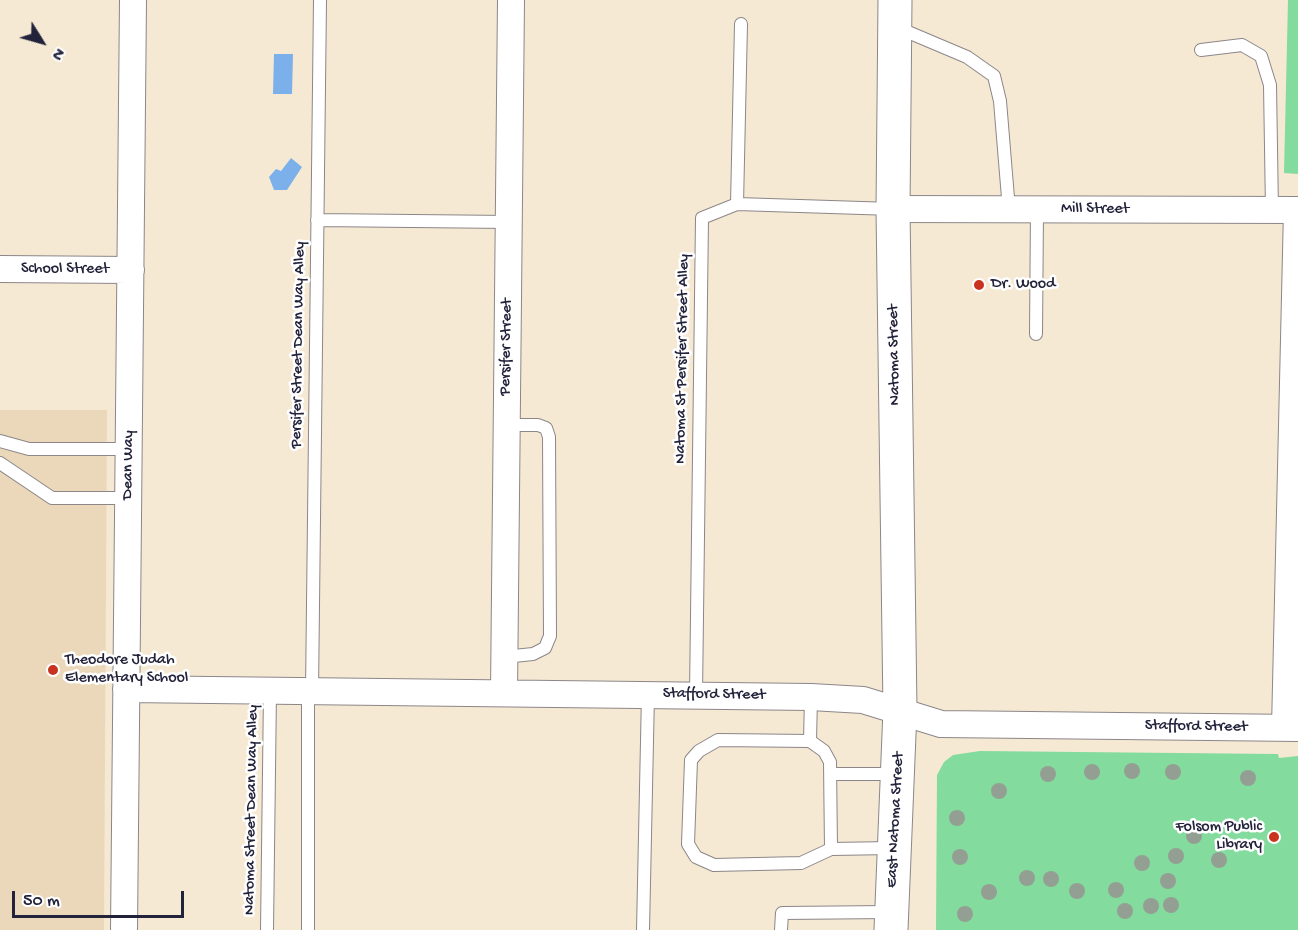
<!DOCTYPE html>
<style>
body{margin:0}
#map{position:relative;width:1298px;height:930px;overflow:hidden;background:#f5e9d4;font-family:"Gochi Hand",sans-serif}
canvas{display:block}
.north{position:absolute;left:12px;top:12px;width:60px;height:60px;-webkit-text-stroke:4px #fff;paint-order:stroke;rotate:127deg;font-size:16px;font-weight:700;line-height:24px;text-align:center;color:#22223b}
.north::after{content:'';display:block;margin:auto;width:21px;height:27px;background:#22223b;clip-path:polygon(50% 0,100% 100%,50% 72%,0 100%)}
.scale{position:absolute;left:12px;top:891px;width:172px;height:27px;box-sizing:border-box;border:3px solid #22223b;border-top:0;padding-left:8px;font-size:18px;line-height:21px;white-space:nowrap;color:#22223b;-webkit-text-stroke:4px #fff;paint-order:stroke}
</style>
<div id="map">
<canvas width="1298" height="930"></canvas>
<div class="north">N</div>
<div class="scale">50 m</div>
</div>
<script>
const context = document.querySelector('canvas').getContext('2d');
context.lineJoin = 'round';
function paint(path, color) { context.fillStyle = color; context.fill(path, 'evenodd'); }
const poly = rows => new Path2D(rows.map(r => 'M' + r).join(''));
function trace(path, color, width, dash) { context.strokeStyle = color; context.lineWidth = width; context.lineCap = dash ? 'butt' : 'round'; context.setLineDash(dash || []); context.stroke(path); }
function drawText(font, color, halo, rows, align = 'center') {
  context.font = font + ' "Gochi Hand",sans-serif'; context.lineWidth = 5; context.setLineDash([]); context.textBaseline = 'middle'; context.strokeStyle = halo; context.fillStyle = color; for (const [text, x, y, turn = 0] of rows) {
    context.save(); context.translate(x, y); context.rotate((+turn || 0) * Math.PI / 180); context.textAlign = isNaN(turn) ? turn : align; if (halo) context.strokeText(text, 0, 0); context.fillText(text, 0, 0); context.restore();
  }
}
const built = poly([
 [0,410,107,410,104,930,0,930]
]);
const green = poly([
 [1288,0,1298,0,1298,174,1284,173],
 [980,751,1278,754,1279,758,1298,756,1298,930,936,930,937,775,944,762,953,755]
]);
const water = poly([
 [274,54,293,54,292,94,273,94],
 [291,158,302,167,287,190,274,190,269,177,276,169,281,171]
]);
const lane = poly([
 [896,27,967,57,994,76,1000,101,1009,210],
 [1201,50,1242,45,1261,56,1270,85,1272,210],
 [737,204,741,24],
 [317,220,509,222],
 [1036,334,1037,210],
 [0,441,29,449,129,449],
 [0,463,52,498,128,498],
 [504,657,533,654,545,648,550,636,549,437,546,428,538,425,506,425],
 [308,691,308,930],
 [312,691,320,0],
 [696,695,702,218,737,204,893,209],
 [811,697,810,741,718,740,699,751,691,760,688,844,696,857,714,865,801,863,831,849,892,848],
 [810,741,824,751,830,762,831,849],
 [831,774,895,774],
 [267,930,270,691],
 [643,930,648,694],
 [781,930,782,913,890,912]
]);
const street = poly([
 [893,209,1298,210],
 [0,269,131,270],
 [126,689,811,697,863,700,941,724,1298,728],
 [504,693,511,0],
 [1285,728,1297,210],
 [124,930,133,0]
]);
const secondary = poly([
 [891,930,900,710,893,209,895,0]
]);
const trees = [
 [1132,771],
 [1092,772],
 [1173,772],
 [1048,774],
 [1248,778],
 [999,791],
 [957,818],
 [1194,836],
 [1176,856],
 [960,857],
 [1219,860],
 [1142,863],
 [1027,878],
 [1051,879],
 [1168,881],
 [1116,890],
 [1077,891],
 [989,892],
 [1171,905],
 [1151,906],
 [1125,911],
 [965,914]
];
const markers = [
 [979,285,6,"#c8321e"],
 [53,670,6,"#c8321e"],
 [1274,837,6,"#c8321e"]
];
const streetNames = [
 ["Mill Street",1095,210],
 ["School Street",65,270],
 ["Persifer Street Dean Way Alley",299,345,-89],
 ["Persifer Street",507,347,-89],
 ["Natoma Street",895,355,-91],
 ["Natoma St Persifer Street Alley",683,359,-89],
 ["Dean Way",129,465,-89],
 ["Stafford Street",714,695,1],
 ["Stafford Street",1196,727,1],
 ["Natoma Street Dean Way Alley",252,810,-89],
 ["East Natoma Street",896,820,-87]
];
const poiNames = [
 ["Dr. Wood",991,285],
 ["Theodore Judah",65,661],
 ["Elementary School",65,679],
 ["Folsom Public",1262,828,"right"],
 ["Library",1262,846,"right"]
];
paint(built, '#ebd8ba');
paint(green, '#84db9e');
paint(water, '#7cb0ea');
trace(lane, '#8c8688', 14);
trace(street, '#8c8688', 28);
trace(secondary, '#8c8688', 35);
trace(lane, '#fff', 12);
trace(street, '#fff', 26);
trace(secondary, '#fff', 33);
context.fillStyle = '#949f93';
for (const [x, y] of trees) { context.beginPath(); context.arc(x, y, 8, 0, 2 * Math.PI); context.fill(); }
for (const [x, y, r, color] of markers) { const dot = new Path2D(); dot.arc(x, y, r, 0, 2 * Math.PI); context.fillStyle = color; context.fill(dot); trace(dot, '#fff', 2); }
drawText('16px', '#22223b', '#fff', streetNames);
drawText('16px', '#22223b', '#fff', poiNames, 'left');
</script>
